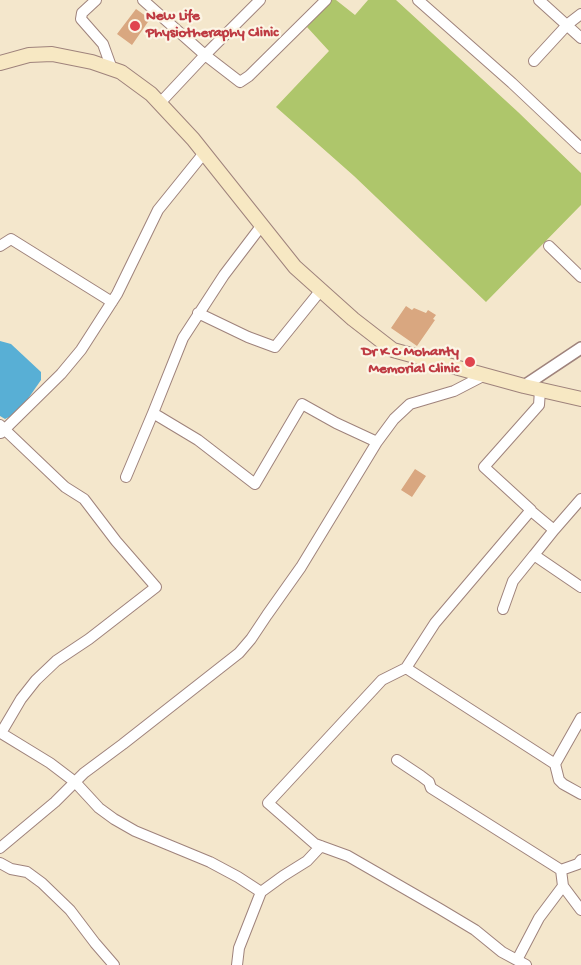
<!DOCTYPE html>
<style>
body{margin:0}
canvas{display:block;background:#f4e7cc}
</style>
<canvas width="581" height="965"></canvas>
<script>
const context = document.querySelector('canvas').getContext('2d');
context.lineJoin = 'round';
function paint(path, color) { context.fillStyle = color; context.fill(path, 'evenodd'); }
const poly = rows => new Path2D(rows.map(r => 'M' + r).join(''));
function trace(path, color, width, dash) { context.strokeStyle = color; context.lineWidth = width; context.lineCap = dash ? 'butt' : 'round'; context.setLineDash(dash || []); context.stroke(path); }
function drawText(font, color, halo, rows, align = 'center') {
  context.font = font + ' "Gochi Hand",sans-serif'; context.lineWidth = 4.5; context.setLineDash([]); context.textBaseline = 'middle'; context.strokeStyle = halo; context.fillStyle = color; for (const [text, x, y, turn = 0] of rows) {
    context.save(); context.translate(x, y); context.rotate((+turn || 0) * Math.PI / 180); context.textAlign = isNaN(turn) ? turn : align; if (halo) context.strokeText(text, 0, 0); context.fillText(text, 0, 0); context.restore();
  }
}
const green = poly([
 [332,0,336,0,355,15,368,0,396,0,518,112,581,173,581,205,486,302,354,176,276,107,329,51,307,27]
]);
const water = poly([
 [0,341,11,344,41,372,41,380,23,406,15,414,5,419,0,416]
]);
const building = poly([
 [136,9,150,19,132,45,117,34],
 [406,306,412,310,414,308,426,313,428,310,436,315,433,319,435,320,417,346,391,328],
 [415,469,426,476,412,497,401,490]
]);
const minor = poly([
 [96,0,82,13,81,19,103,44,112,69],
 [143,0,205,55,240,82,249,76,326,0],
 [418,0,512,83,581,148],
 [539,0,581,38],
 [534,61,568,24,581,14],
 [160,103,205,55,260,0],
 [0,246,11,239,112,302],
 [549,246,581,277],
 [198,313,248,337,275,347,321,290],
 [540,390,539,405,484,467,531,510,435,623,406,668,555,764,559,780,563,784,581,794],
 [153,413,198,440,255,484,302,404,336,423,377,442],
 [0,425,65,487,84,499,116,541,156,587,89,639,56,661,36,680,21,699,1,733,50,763,75,782,99,808,114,819,135,831,210,862,238,877,261,892,283,876,307,861,321,846],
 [1,433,61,374,81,350,117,294,158,210,204,153],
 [126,477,153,413,183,338,224,275,262,225],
 [530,510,554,530,581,499],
 [554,530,534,555,581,587],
 [503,609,513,581,534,555],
 [406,668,382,680,268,803,315,844,348,856,440,909,475,930,502,952,526,965],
 [397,760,421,776,429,782,431,788,561,870,563,886,539,918,517,960],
 [555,764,581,718],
 [0,848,55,802,84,773,123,744,239,653,251,639,267,615,301,567,377,442,394,419,410,404,454,391,483,376],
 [0,863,11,869,27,872,42,883,70,910,95,943,114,965],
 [561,870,578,864,581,860],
 [563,886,581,910],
 [237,965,239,948,261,892]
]);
const tertiary = poly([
 [524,386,581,348]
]);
const secondary = poly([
 [0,63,29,55,52,54,92,62,121,72,151,94,193,139,295,267,353,319,393,350,524,386,581,399]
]);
const markers = [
 [135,26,6,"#e0444e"],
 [470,362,6,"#e0444e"]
];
const healthNames = [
 ["New Life",146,17],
 ["Physiotheraphy Clinic",146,34],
 ["Dr K C Mohanty",459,353,"right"],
 ["Memorial Clinic",459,370,"right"]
];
paint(green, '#aec66b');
paint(water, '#58afd5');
paint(building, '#d9a780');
trace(minor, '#9f837c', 12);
trace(tertiary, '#9f837c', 14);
trace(secondary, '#9f837c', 16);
trace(minor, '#fff', 10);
trace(tertiary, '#fff', 11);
trace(secondary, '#f7e8c3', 14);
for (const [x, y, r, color] of markers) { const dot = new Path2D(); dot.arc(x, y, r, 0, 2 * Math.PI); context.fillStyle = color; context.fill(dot); trace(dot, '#fcf5e5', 2); }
drawText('bold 15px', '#be3a42', '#fcf5e5', healthNames, 'left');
</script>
